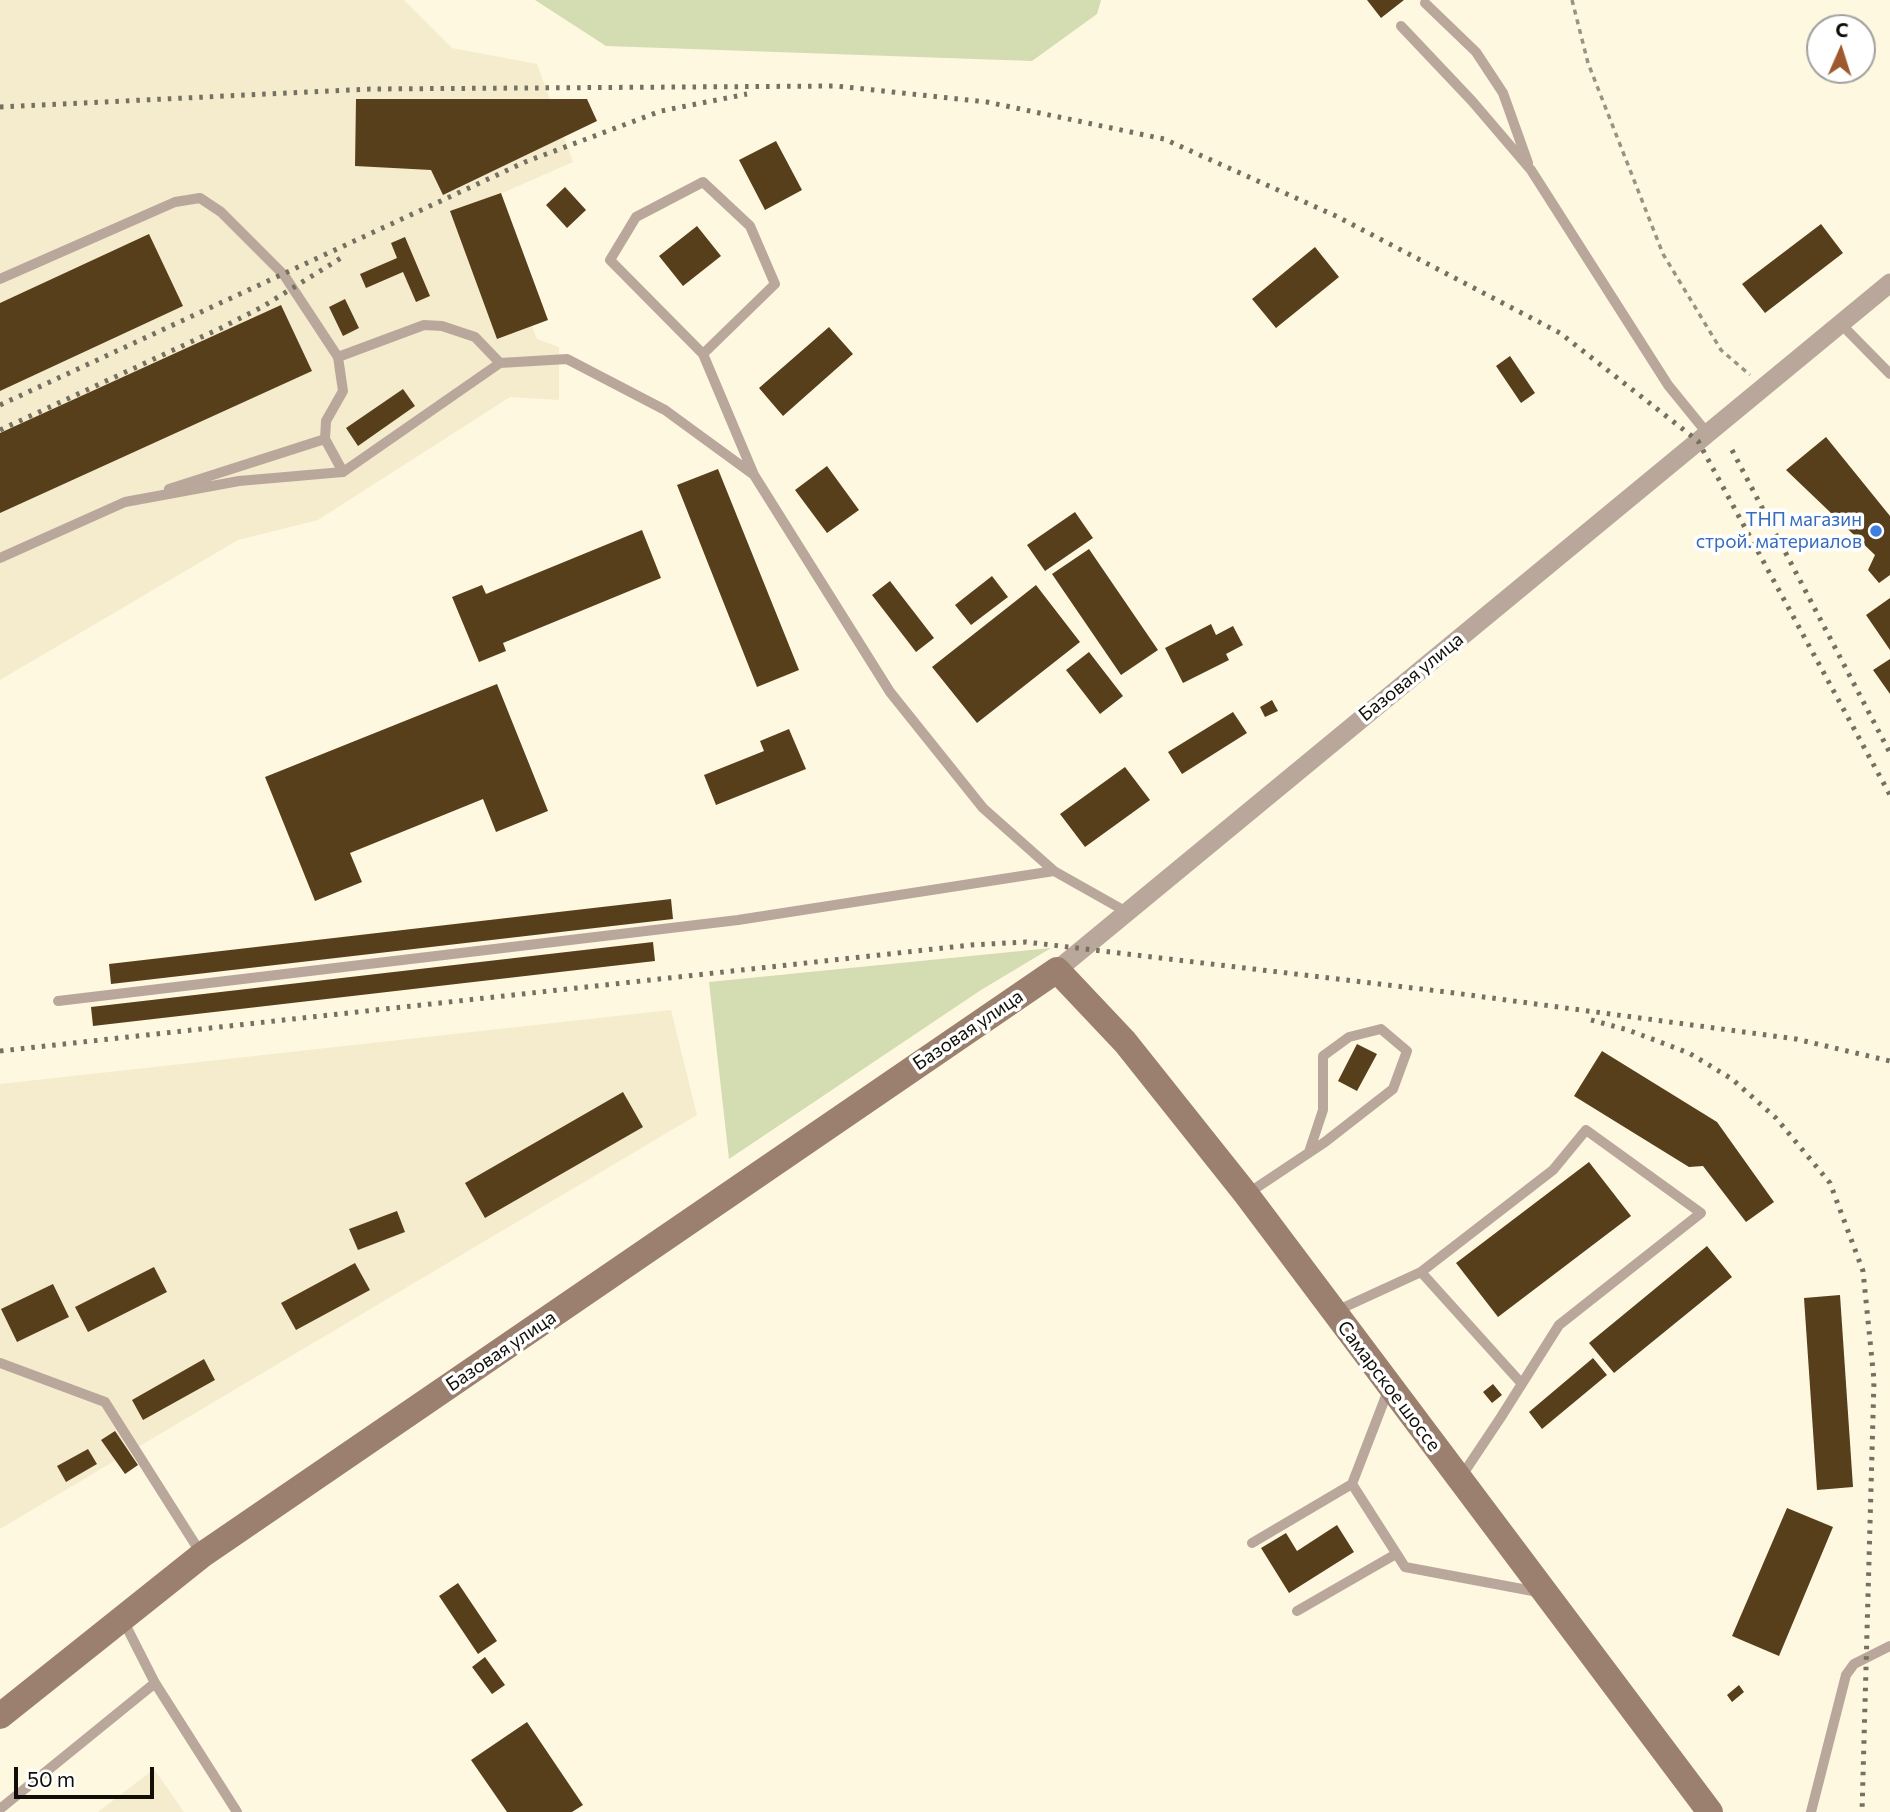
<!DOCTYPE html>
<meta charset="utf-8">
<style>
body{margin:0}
#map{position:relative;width:1890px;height:1812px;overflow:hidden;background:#fef8e1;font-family:Commissioner,sans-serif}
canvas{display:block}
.north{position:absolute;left:1806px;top:14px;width:70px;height:70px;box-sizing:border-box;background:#fff;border:2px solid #a09f9c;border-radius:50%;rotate:3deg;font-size:19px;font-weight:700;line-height:28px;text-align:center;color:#110e07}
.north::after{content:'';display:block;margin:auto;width:24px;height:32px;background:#9f592e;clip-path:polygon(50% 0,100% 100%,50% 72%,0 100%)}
.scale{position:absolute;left:14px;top:1767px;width:140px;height:32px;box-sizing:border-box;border:4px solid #110e07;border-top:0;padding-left:9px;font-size:21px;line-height:24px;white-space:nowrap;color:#110e07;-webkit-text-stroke:5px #fff;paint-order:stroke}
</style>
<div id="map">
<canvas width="1890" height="1812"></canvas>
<div class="north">С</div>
<div class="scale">50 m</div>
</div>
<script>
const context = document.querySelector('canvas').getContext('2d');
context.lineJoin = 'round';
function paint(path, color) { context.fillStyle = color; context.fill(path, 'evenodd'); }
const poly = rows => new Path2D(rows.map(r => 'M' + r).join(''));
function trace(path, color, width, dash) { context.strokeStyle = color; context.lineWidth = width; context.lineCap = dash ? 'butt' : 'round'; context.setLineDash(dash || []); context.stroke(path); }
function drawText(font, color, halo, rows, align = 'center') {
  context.font = font + ' Commissioner,sans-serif'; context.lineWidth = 7; context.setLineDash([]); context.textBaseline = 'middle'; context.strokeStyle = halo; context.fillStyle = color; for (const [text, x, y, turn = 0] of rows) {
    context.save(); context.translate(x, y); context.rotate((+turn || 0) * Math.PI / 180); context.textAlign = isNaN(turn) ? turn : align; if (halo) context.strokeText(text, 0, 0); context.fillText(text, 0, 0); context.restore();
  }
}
const built = poly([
 [0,0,404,0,452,48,537,64,573,162,484,201,537,339,559,347,559,400,510,397,318,520,238,540,0,680],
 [671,1010,697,1115,0,1529,0,1084],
 [154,1769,184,1812,98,1812]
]);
const green = poly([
 [535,0,1101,0,1097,14,1032,61,606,46],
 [1051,948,981,990,729,1159,709,982]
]);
const building = poly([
 [1367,0,1404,0,1381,18],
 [356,99,587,99,597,121,443,195,431,170,355,166],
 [776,141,802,190,765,210,739,160],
 [565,187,586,210,567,228,546,205],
 [501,193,548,320,497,339,450,211],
 [1821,224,1843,253,1765,313,1742,284],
 [697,226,721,256,683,286,659,256],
 [149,234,183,306,0,391,0,303],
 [405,237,430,296,416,302,403,272,366,288,360,274,397,258,391,243],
 [1315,247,1339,277,1276,328,1252,299],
 [345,299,359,328,343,336,329,307],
 [281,305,312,371,0,513,0,433],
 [829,327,853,354,783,416,759,388],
 [1510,356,1535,393,1521,403,1496,366],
 [403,389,415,406,358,446,346,428],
 [1826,437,1890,516,1890,575,1879,583,1868,570,1875,555,1786,470],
 [827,466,859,510,827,533,795,490],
 [718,469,799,670,757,687,677,485],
 [1075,512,1093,538,1045,571,1027,545],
 [642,530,661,578,503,643,506,651,479,662,452,597,482,585,486,594],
 [1089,549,1158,650,1121,675,1052,574],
 [992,576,1008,597,971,625,955,605],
 [890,581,934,638,916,652,872,595],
 [1036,585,1080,642,977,723,932,667],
 [1890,598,1890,650,1866,615],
 [1211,624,1216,635,1233,626,1243,645,1226,654,1229,660,1183,683,1165,648],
 [1089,652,1123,696,1100,714,1066,670],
 [1890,659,1890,694,1873,670],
 [497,684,548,811,496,832,483,799,350,853,362,882,315,901,265,777],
 [1272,700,1278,711,1265,717,1260,707],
 [1233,712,1247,733,1182,774,1168,752],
 [789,729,806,769,716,805,704,775,764,751,760,741],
 [1125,767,1150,800,1085,847,1060,814],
 [671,899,673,919,111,984,109,964],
 [653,942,655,961,93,1026,91,1007],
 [1357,1044,1377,1054,1357,1091,1338,1081],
 [1602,1051,1717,1122,1774,1202,1746,1222,1703,1166,1689,1167,1574,1096],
 [623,1092,643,1127,485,1218,465,1183],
 [1589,1162,1631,1216,1498,1317,1456,1263],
 [397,1211,405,1232,358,1250,349,1229],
 [1707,1246,1732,1277,1614,1373,1589,1343],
 [355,1263,370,1290,296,1330,281,1303],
 [154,1267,167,1292,88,1332,75,1307],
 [53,1284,69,1317,17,1342,1,1309],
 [1840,1295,1853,1487,1817,1490,1804,1298],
 [1593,1358,1607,1375,1542,1429,1529,1412],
 [204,1359,215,1380,143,1420,132,1400],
 [1493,1384,1502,1395,1492,1403,1483,1392],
 [115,1431,138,1465,125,1474,101,1440],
 [88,1449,97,1464,66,1482,57,1466],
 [1787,1508,1833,1527,1779,1656,1732,1636],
 [1337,1525,1354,1552,1289,1593,1261,1548,1286,1533,1297,1551],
 [458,1583,497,1641,478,1654,439,1596],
 [485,1657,505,1685,492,1694,472,1667],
 [1739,1685,1744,1692,1732,1702,1727,1695],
 [527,1722,583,1805,572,1812,507,1812,471,1760]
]);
const path = poly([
 [1572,0,1588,63,1663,254,1721,350,1750,375]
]);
const lane = poly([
 [1425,3,1476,52,1503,93,1528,163],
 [1401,26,1472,101,1531,170,1668,385,1707,433],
 [0,279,175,202,200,198,221,212,284,275,338,357,343,391,326,421,325,439,343,472,500,363,567,359,665,410,754,475,890,692,983,808,1054,871,1125,911],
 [1840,323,1890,374],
 [703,354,775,284,750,226,703,182,636,217,610,260,703,354,754,475],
 [338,357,424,325,442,326,475,337,500,363],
 [169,489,325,439],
 [0,558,125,502,239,481,343,472],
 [58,1001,738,920,1054,871],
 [1247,1194,1325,1142,1393,1089,1407,1051,1381,1029,1349,1037,1323,1056,1323,1110,1309,1152],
 [1336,1311,1421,1272],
 [0,1363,105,1402,202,1555],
 [1461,1477,1501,1417,1559,1325,1701,1213,1586,1130,1553,1170,1421,1272,1522,1384],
 [1352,1484,1405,1567,1538,1592],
 [1252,1543,1352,1484,1389,1388],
 [1297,1611,1396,1554],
 [123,1620,155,1683,237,1812],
 [0,1809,155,1683],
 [1811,1812,1846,1675,1854,1664,1890,1646]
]);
const street = poly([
 [1057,970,1890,283]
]);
const secondary = poly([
 [0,1716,202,1555,1057,970,1125,1042,1246,1194,1710,1812]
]);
const rail = poly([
 [0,107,370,89,836,86,987,102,1164,139,1336,216,1560,333,1698,441,1890,795],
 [0,405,525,162,661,111,747,94],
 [0,430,221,328,262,307,341,258],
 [1732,450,1890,753],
 [1591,1020,1628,1030,1689,1053,1732,1079,1776,1118,1830,1183,1863,1271,1874,1380,1862,1812],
 [0,1051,971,945,1026,942,1447,992,1796,1039,1890,1061]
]);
const markers = [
 [1876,531,7,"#3f7fe0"]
];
const shopNames = [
 ["ТНП магазин",1862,520],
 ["строй. материалов",1862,542]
];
const streetNames = [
 ["Базовая улица",1411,677,-39],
 ["Базовая улица",968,1030,-34],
 ["Базовая улица",501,1351,-34],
 ["Самарское шоссе",1389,1386,53]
];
paint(built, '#f5ecce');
paint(green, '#d4dcb2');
paint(building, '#573f1b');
trace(path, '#989483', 3.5, [5, 5]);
trace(lane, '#baa79b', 10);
trace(street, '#baa79b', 19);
trace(secondary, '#9c806f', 26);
trace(rail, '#747062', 5, [3.5, 7]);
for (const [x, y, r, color] of markers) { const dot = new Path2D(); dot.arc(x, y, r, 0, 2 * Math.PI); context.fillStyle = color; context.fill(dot); trace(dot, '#fff', 2.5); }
drawText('19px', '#366cbe', '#fff', shopNames, 'right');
drawText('19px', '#110e07', '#fff', streetNames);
</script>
